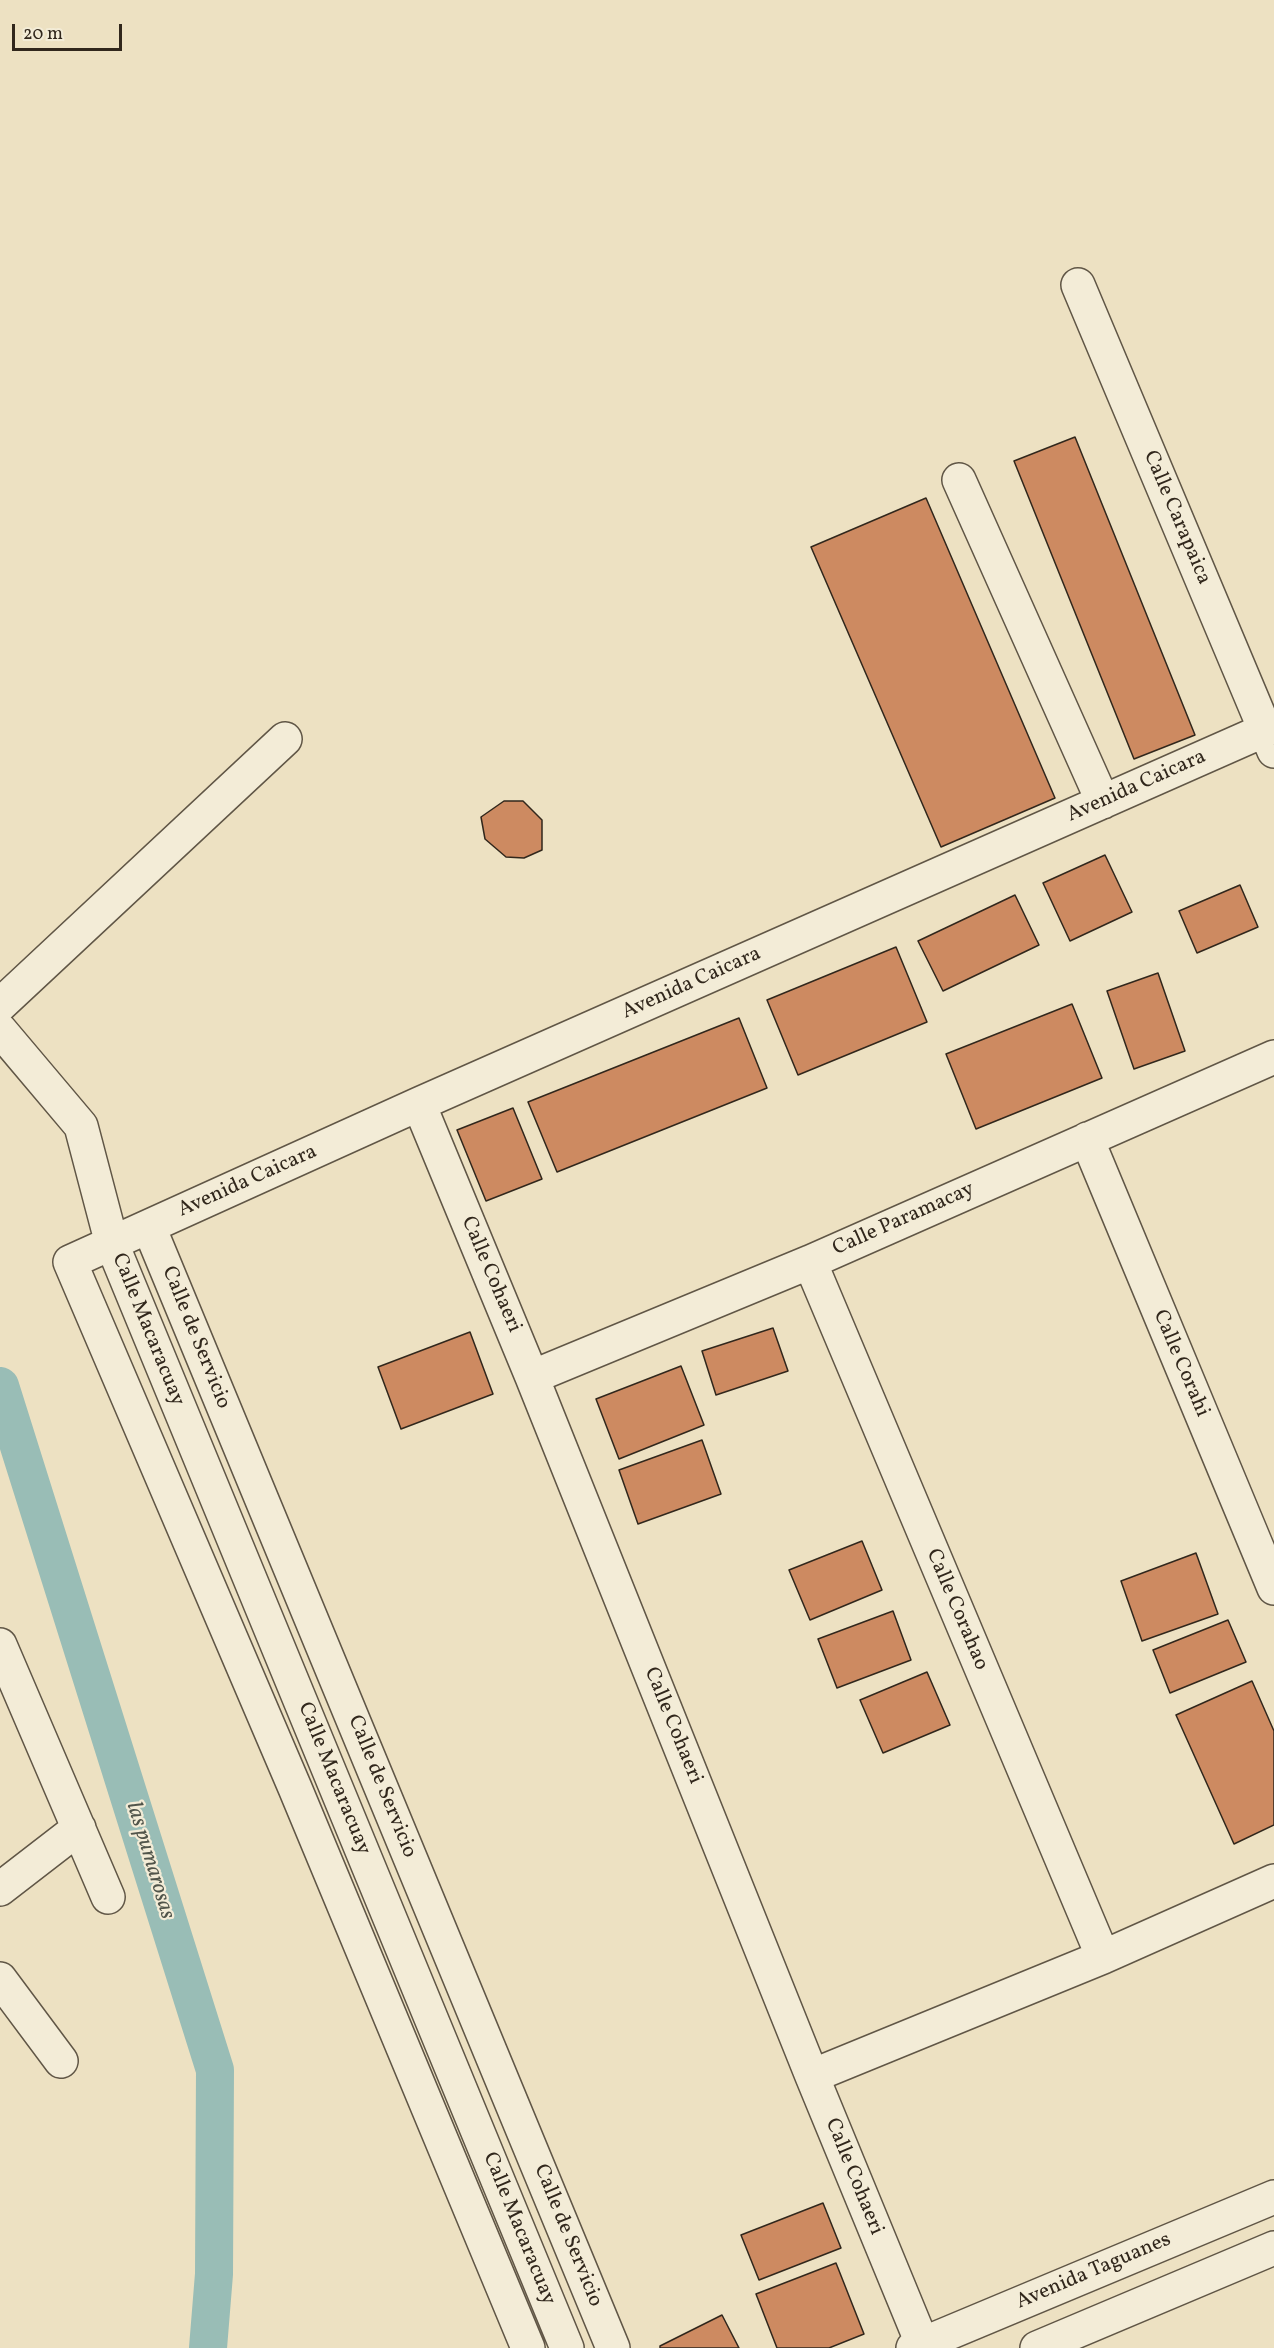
<!DOCTYPE html>
<style>
body{margin:0}
#map{position:relative;width:1274px;height:2348px;overflow:hidden;background:#ede1c2;font-family:Vollkorn,serif}
canvas{display:block}
.scale{position:absolute;left:12px;top:24px;width:110px;height:27px;box-sizing:border-box;border:3px solid #31271c;border-top:0;padding-left:8px;font-size:18px;line-height:21px;white-space:nowrap;color:#31271c;-webkit-text-stroke:4px #f3ecd7;paint-order:stroke}
</style>
<div id="map">
<canvas width="1274" height="2348"></canvas>
<div class="scale">20 m</div>
</div>
<script>
const context = document.querySelector('canvas').getContext('2d');
context.lineJoin = 'round';
const poly = rows => new Path2D(rows.map(r => 'M' + r).join(''));
function trace(path, color, width, dash) { context.strokeStyle = color; context.lineWidth = width; context.lineCap = dash ? 'butt' : 'round'; context.setLineDash(dash || []); context.stroke(path); }
function paint(path, color) { context.fillStyle = color; context.fill(path, 'evenodd'); }
function drawText(font, color, halo, rows, align = 'center') {
  context.font = font + ' Vollkorn,serif'; context.lineWidth = 4.5; context.setLineDash([]); context.textBaseline = 'middle'; context.strokeStyle = halo; context.fillStyle = color; for (const [text, x, y, turn = 0] of rows) {
    context.save(); context.translate(x, y); context.rotate((+turn || 0) * Math.PI / 180); context.textAlign = isNaN(turn) ? turn : align; if (halo) context.strokeText(text, 0, 0); context.fillText(text, 0, 0); context.restore();
  }
}
const canal = poly([
 [0,1386,215,2070,214,2274,208,2348]
]);
const building = poly([
 [1075,437,1195,735,1134,759,1014,461,1075,437],
 [926,498,1055,798,941,847,811,547,926,498],
 [504,801,523,801,542,820,542,850,524,858,506,857,485,839,481,817,504,801],
 [1105,855,1132,912,1070,941,1043,883,1105,855],
 [1240,885,1258,927,1197,953,1179,911,1240,885],
 [1015,895,1039,945,943,991,918,941,1015,895],
 [896,947,927,1022,798,1075,767,1000,896,947],
 [1158,973,1185,1051,1134,1069,1107,991,1158,973],
 [1072,1004,1102,1078,976,1129,946,1054,1072,1004],
 [739,1018,767,1088,557,1172,528,1102,739,1018],
 [513,1108,542,1179,486,1201,457,1130,513,1108],
 [773,1328,788,1371,716,1395,702,1351,773,1328],
 [470,1332,493,1394,401,1429,378,1367,470,1332],
 [681,1366,704,1425,619,1459,596,1399,681,1366],
 [702,1440,721,1494,638,1524,619,1470,702,1440],
 [862,1541,882,1590,810,1620,789,1570,862,1541],
 [1196,1553,1218,1614,1142,1641,1121,1581,1196,1553],
 [893,1611,911,1660,837,1688,818,1639,893,1611],
 [1228,1620,1246,1662,1170,1693,1153,1650,1228,1620],
 [927,1672,950,1725,883,1753,860,1700,927,1672],
 [1252,1681,1274,1731,1274,1825,1234,1844,1176,1715,1252,1681],
 [823,2203,841,2248,759,2280,741,2235,823,2203],
 [836,2263,864,2334,829,2348,777,2348,756,2294,836,2263],
 [722,2315,739,2348,660,2348,660,2346,722,2315]
]);
const minor = poly([
 [1078,285,1274,751],
 [959,480,1103,802],
 [0,1005,285,739],
 [0,1030,81,1126,112,1244,567,2348],
 [419,1104,532,1377,812,2076,924,2348],
 [1087,1139,1274,1588],
 [149,1227,613,2348],
 [810,1262,1103,1957],
 [532,1377,810,1262,1274,1057],
 [0,1645,108,1897],
 [0,1889,79,1828],
 [0,1979,61,2061],
 [812,2076,1103,1957,1274,1881],
 [528,2348,295,1788,70,1262,419,1104,1274,726],
 [913,2348,1274,2197],
 [1037,2348,1274,2248]
]);
const streetNames = [
 ["Calle Carapaica",1176,518,67],
 ["Avenida Caicara",1137,787,-24],
 ["Avenida Caicara",692,984,-24],
 ["Avenida Caicara",248,1182,-24],
 ["Calle Paramacay",904,1220,-24],
 ["Calle Cohaeri",490,1275,67],
 ["Calle Macaracuay",147,1330,68],
 ["Calle de Servicio",195,1338,68],
 ["Calle Corahi",1180,1364,67],
 ["Calle Corahao",956,1610,67],
 ["Calle Cohaeri",672,1726,68],
 ["Calle Macaracuay",333,1779,68],
 ["Calle de Servicio",381,1787,68],
 ["Calle Cohaeri",853,2177,68],
 ["Calle Macaracuay",518,2229,68],
 ["Calle de Servicio",567,2236,68],
 ["Avenida Taguanes",1094,2272,-23]
];
const waterNames = [
 ["las pumarosas",149,1861,73]
];
trace(canal, '#99bdb6', 38);
paint(building, '#cd8a61');
trace(building, '#31271c', 1.5);
trace(minor, '#605646', 36);
trace(minor, '#f3ecd7', 33);
drawText('21px', '#31271c', '#f3ecd7', streetNames);
drawText('italic 22px', '#50544a', '#f3ecd7', waterNames);
</script>
